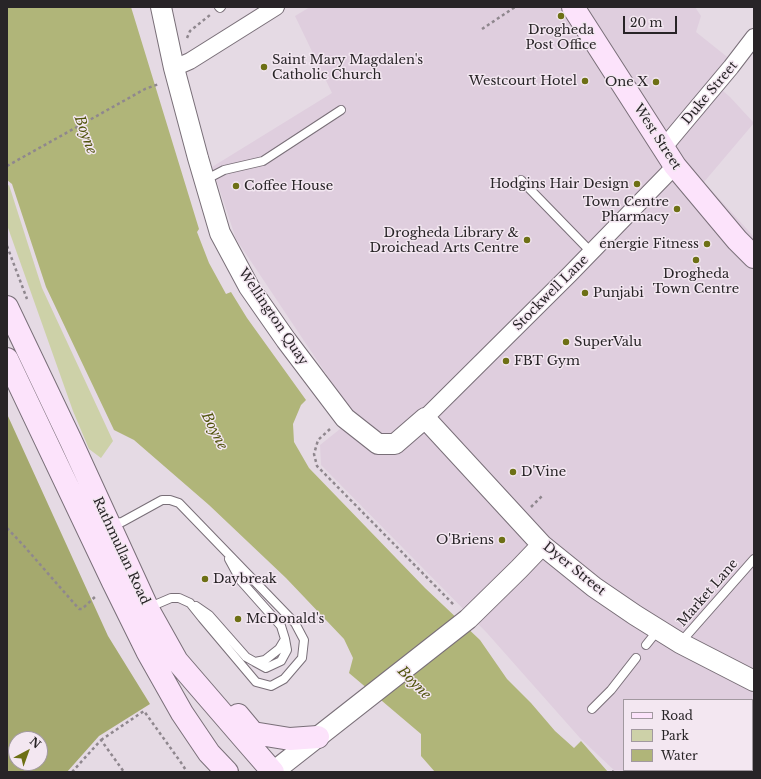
<!DOCTYPE html>
<meta charset="utf-8">
<style>
body{margin:0}
#map{position:relative;width:761px;height:779px;overflow:hidden;background:#e5dae4;font-family:"Libre Baskerville",serif}
canvas{display:block}
.frame{position:absolute;inset:0;border:8px solid #282427;pointer-events:none}
.legend{position:absolute;left:623px;top:699px;width:130px;height:72px;box-sizing:border-box;background:#f3e7f1;border:1px solid #a299a0;margin:0;padding:5px 7px;list-style:none;font-size:12px;color:#282427}
.legend li{display:flex;align-items:center;gap:8px;height:20px}
.legend b{width:20px;border:1px solid #a299a0}
.north{position:absolute;left:8px;top:731px;width:40px;height:40px;box-sizing:border-box;background:#f3e7f1;border:1px solid #a299a0;border-radius:50%;rotate:41deg;font-size:11px;font-weight:700;line-height:16px;text-align:center;color:#282427}
.north::after{content:'';display:block;margin:auto;width:14px;height:18px;background:#6d7015;clip-path:polygon(50% 0,100% 100%,50% 72%,0 100%)}
.scale{position:absolute;left:623px;top:16px;width:54px;height:18px;box-sizing:border-box;border:2px solid #282427;border-top:0;padding-left:5px;font-size:12px;line-height:14px;white-space:nowrap;color:#282427;-webkit-text-stroke:3px #f3e7f1;paint-order:stroke}
</style>
<div id="map">
<canvas width="761" height="779"></canvas>
<div class="frame"></div>
<ul class="legend">
<li><b style="height:5px;background:#fce3fb"></b>Road</li>
<li><b style="height:11px;background:#cdd1a8"></b>Park</li>
<li><b style="height:11px;background:#b0b579"></b>Water</li>
</ul>
<div class="north">N</div>
<div class="scale">20 m</div>
</div>
<script>
const context = document.querySelector('canvas').getContext('2d');
context.lineJoin = 'round';
function paint(path, color) { context.fillStyle = color; context.fill(path, 'evenodd'); }
const poly = rows => new Path2D(rows.map(r => 'M' + r).join(''));
function trace(path, color, width, dash) { context.strokeStyle = color; context.lineWidth = width; context.lineCap = dash ? 'butt' : 'round'; context.setLineDash(dash || []); context.stroke(path); }
function drawText(font, color, halo, rows, align = 'center') {
  context.font = font + ' "Libre Baskerville",serif'; context.lineWidth = 3; context.setLineDash([]); context.textBaseline = 'middle'; context.strokeStyle = halo; context.fillStyle = color; for (const [text, x, y, turn = 0] of rows) {
    context.save(); context.translate(x, y); context.rotate((+turn || 0) * Math.PI / 180); context.textAlign = isNaN(turn) ? turn : align; if (halo) context.strokeText(text, 0, 0); context.fillText(text, 0, 0); context.restore();
  }
}
const built = poly([
 [310,7,695,7,701,16,696,32,731,60,714,83,730,97,754,123,704,182,754,237,754,772,616,772,580,738,487,633,321,465,320,445,355,417,236,239,212,167,332,93,295,16],
 [624,700,752,700,752,770,624,770]
]);
const green = poly([
 [9,185,42,288,113,441,101,458,89,449,73,411,7,225,7,186]
]);
const forest = poly([
 [7,414,108,636,150,704,99,736,67,772,7,772],
 [16,739,40,739,40,763,16,763]
]);
const water = poly([
 [7,7,131,7,199,229,197,232,209,263,226,294,231,292,247,318,306,400,301,405,293,424,294,442,309,468,425,588,480,640,507,679,531,703,555,731,574,748,581,741,608,772,435,772,421,756,421,734,349,673,353,658,344,639,286,578,209,505,134,440,114,430,46,287,12,184,7,180]
]);
const path = poly([
 [482,29,515,7],
 [187,38,190,31,210,15],
 [7,166,145,89,159,84],
 [7,246,27,299],
 [330,429,318,440,314,454,317,466,455,606],
 [531,507,542,496],
 [7,528,24,546,79,609,82,609,97,595],
 [101,740,144,711,182,764,187,772],
 [612,771,614,772],
 [72,772,101,740,124,772]
]);
const service = poly([
 [219,7,220,8,221,7],
 [205,180,224,170,263,161,341,110],
 [521,180,591,252],
 [110,524,122,522,162,500,170,500,179,503,295,623,304,640,302,658,284,679,271,686,256,682,202,618,190,603,179,598,171,598,157,604,149,610],
 [196,606,209,615,246,657,255,662,265,660,279,649,285,639,281,626,241,581,229,559],
 [680,643,754,559],
 [646,645,658,630],
 [255,662,266,668,281,661,287,650,285,639],
 [592,709,611,690,636,658]
]);
const minor = poly([
 [174,68,190,61,276,7],
 [664,147,731,67,754,37],
 [425,418,570,274,675,166]
]);
const tertiary = poly([
 [161,7,174,68,198,158,220,233,249,287,286,340,345,418,378,444,395,444,425,418,542,545,594,587,635,615,680,643,754,681],
 [273,772,468,619,519,569,542,545]
]);
const secondary = poly([
 [573,7,675,166,737,240,754,257],
 [7,307,71,441,149,611,177,661,246,741,273,772],
 [7,359,113,582,147,651,182,713,209,753,227,772],
 [238,715,253,733,290,739,318,737]
]);
const markers = [
 [561,16,4,"#6d7015"],
 [264,67,4,"#6d7015"],
 [585,81,4,"#6d7015"],
 [656,82,4,"#6d7015"],
 [637,184,4,"#6d7015"],
 [236,186,4,"#6d7015"],
 [677,209,4,"#6d7015"],
 [527,240,4,"#6d7015"],
 [707,244,4,"#6d7015"],
 [696,260,4,"#6d7015"],
 [585,293,4,"#6d7015"],
 [566,342,4,"#6d7015"],
 [506,361,4,"#6d7015"],
 [513,472,4,"#6d7015"],
 [502,540,4,"#6d7015"],
 [205,579,4,"#6d7015"],
 [238,619,4,"#6d7015"]
];
const poiNames = [
 ["Drogheda",561,30,"center"],
 ["Post Office",561,45,"center"],
 ["Saint Mary Magdalen's",272,60],
 ["Catholic Church",272,75],
 ["Westcourt Hotel",577,81,"right"],
 ["One X",648,82,"right"],
 ["Hodgins Hair Design",629,184,"right"],
 ["Coffee House",244,186],
 ["Town Centre",669,202,"right"],
 ["Pharmacy",669,217,"right"],
 ["Drogheda Library &",519,233,"right"],
 ["Droichead Arts Centre",519,248,"right"],
 ["énergie Fitness",699,244,"right"],
 ["Drogheda",696,274,"center"],
 ["Town Centre",696,289,"center"],
 ["Punjabi",593,293],
 ["SuperValu",574,342],
 ["FBT Gym",514,361],
 ["D'Vine",521,472],
 ["O'Briens",494,540,"right"],
 ["Daybreak",213,579],
 ["McDonald's",246,619]
];
const streetNames = [
 ["Duke Street",710,93,-50],
 ["West Street",657,137,57],
 ["Stockwell Lane",551,293,-45],
 ["Wellington Quay",273,317,56],
 ["Rathmullan Road",121,551,65],
 ["Dyer Street",574,569,39],
 ["Market Lane",708,593,-49]
];
const waterNames = [
 ["Boyne",85,135,70],
 ["Boyne",214,431,63],
 ["Boyne",414,683,45]
];
paint(built, '#dfcede');
paint(green, '#cdd1a8');
paint(forest, '#a5a96e');
paint(water, '#b0b579');
trace(service, '#796f78', 10);
trace(minor, '#796f78', 18);
trace(tertiary, '#796f78', 22);
trace(secondary, '#796f78', 24);
trace(path, '#8f878e', 2.5, [3, 3]);
trace(service, '#fff', 8);
trace(minor, '#fff', 16);
trace(tertiary, '#fff', 20);
trace(secondary, '#fce3fb', 22);
for (const [x, y, r, color] of markers) { const dot = new Path2D(); dot.arc(x, y, r, 0, 2 * Math.PI); context.fillStyle = color; context.fill(dot); trace(dot, '#f3e7f1', 1.5); }
drawText('13px', '#282427', '#f3e7f1', poiNames, 'left');
drawText('13px', '#282427', '#f3e7f1', streetNames);
drawText('italic 14px', '#50530c', '#f3e7f1', waterNames);
</script>
